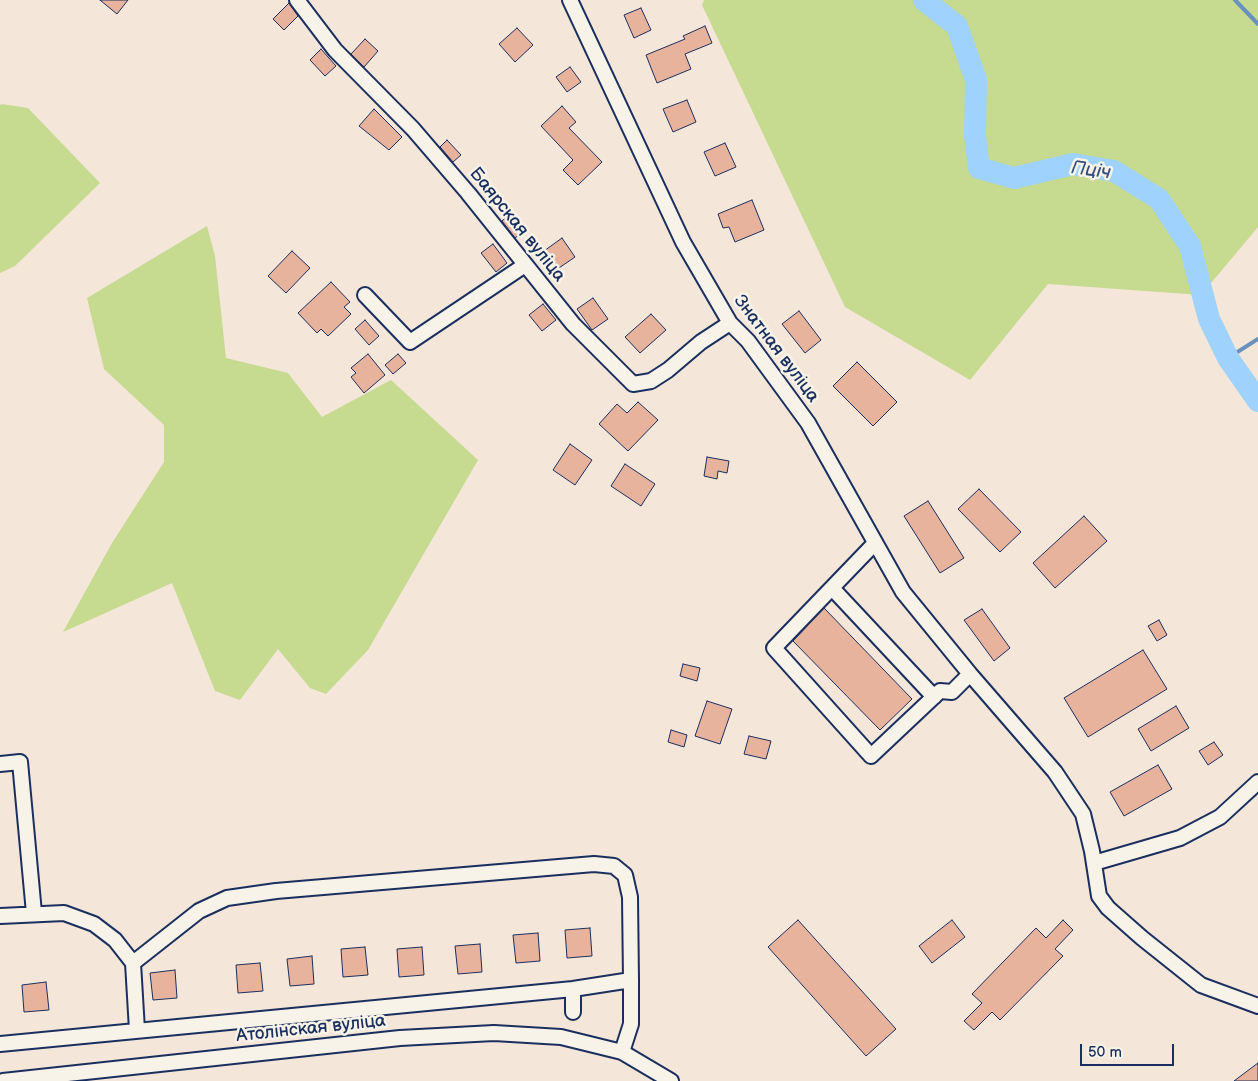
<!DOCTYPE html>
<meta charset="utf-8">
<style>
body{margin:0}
#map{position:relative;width:1258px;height:1081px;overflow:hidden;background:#f4e6d9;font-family:"Balsamiq Sans",sans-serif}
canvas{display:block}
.scale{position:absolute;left:1080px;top:1044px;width:94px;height:22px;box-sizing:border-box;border:2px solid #1b2f5e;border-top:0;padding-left:6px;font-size:15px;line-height:18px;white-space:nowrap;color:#1b2f5e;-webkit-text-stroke:4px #f7f3e8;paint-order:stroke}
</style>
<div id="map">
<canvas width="1258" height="1081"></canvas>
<div class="scale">50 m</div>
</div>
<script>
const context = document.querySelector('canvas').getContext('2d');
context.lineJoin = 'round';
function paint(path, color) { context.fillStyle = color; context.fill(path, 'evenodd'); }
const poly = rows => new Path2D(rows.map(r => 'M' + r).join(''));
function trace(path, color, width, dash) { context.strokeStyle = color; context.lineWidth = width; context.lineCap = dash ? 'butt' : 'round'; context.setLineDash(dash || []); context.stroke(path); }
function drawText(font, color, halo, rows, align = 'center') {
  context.font = font + ' "Balsamiq Sans",sans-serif'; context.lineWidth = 5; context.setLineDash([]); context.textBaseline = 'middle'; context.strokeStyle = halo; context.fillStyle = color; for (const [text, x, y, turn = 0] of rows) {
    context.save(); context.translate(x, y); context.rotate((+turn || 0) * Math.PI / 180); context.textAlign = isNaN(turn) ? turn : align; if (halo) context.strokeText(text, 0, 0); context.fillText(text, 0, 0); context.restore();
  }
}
const green = poly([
 [704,0,1258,0,1258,227,1201,295,1048,284,970,380,845,307,702,5],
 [2,104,28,108,100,183,15,266,0,273,0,105],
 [207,226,215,256,226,358,288,373,322,417,391,380,478,460,368,650,326,694,310,688,278,649,240,700,215,691,172,583,63,632,112,543,164,462,164,425,104,369,87,298]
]);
const stream = poly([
 [1235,0,1258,24],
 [1228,358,1258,339]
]);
const river = poly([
 [924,0,957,26,976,80,975,136,979,168,1014,178,1073,164,1114,171,1159,199,1190,246,1209,319,1228,358,1258,401]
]);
const building = poly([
 [100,0,128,0,117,14,100,0],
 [289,3,298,16,284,30,273,19,289,3],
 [641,8,651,30,634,38,624,15,641,8],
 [705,26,712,43,685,54,691,69,657,83,646,55,685,39,683,36,705,26],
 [517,28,533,45,515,62,499,44,517,28],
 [365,39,378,51,364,67,351,54,365,39],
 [321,49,336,66,325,76,310,60,321,49],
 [570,67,581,82,567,92,556,77,570,67],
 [687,100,696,122,673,132,663,109,687,100],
 [562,106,576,122,569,128,602,162,578,185,563,170,573,160,541,126,562,106],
 [374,109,402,137,389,150,359,126,374,109],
 [447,140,461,155,453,162,440,147,447,140],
 [725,143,736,167,715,176,704,152,725,143],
 [752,200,764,230,735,242,729,227,723,228,718,214,752,200],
 [512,212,526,229,515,238,502,221,512,212],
 [562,238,575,257,556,270,544,251,562,238],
 [493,244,507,263,496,272,481,253,493,244],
 [292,251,310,268,286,293,268,276,292,251],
 [331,282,350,302,344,307,351,314,328,336,321,329,317,333,298,313,331,282],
 [593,298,608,319,592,330,577,309,593,298],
 [543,304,556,320,542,331,529,315,543,304],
 [799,311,821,340,805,353,782,324,799,311],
 [651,314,666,330,640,353,625,337,651,314],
 [365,320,379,336,369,345,355,329,365,320],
 [368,354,385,375,364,393,351,377,356,373,351,368,368,354],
 [398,354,406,363,393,374,385,365,398,354],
 [857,362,897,402,873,426,833,386,857,362],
 [638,402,658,420,628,451,599,424,617,404,627,413,638,402],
 [570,444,592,460,575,485,553,470,570,444],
 [707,457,729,461,727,473,718,471,717,479,704,476,707,457],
 [625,464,655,484,641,506,611,486,625,464],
 [979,489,1021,532,1000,552,958,509,979,489],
 [928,501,964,558,940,573,904,516,928,501],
 [1084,516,1107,541,1055,588,1033,563,1084,516],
 [824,608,912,699,880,730,793,641,824,608],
 [982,609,1010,648,994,661,964,620,982,609],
 [1159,620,1167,635,1157,641,1148,626,1159,620],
 [1143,650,1167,689,1088,737,1064,698,1143,650],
 [683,664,700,668,697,681,680,676,683,664],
 [707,701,732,709,720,744,695,736,707,701],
 [1176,706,1189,728,1151,751,1138,729,1176,706],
 [671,730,687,735,684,747,668,742,671,730],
 [749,736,771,741,766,759,744,754,749,736],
 [1214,742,1223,755,1208,765,1199,751,1214,742],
 [1158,765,1172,789,1124,816,1110,792,1158,765],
 [798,920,896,1029,866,1056,768,947,798,920],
 [952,920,965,937,932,963,919,946,952,920],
 [1063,920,1073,930,1055,949,1063,956,1000,1020,992,1012,974,1030,964,1021,982,1003,972,994,1036,928,1046,938,1063,920],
 [590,928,592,956,567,958,565,930,590,928],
 [538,933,540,961,516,963,513,935,538,933],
 [480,944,482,972,458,974,455,946,480,944],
 [365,947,368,975,343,977,341,949,365,947],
 [422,947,424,975,399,977,397,949,422,947],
 [312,956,314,984,290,986,287,959,312,956],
 [260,963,263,991,238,993,236,965,260,963],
 [175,970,177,998,153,1000,150,973,175,970],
 [46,982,49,1010,24,1012,22,985,46,982],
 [1258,1063,1258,1081,1234,1081,1258,1063]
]);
const minor = poly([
 [297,0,335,50,413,129,468,193,573,324,633,384,651,381,668,370,701,342,730,323],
 [570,0,683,242,730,323,748,341,808,423,903,592,970,674,1055,772,1083,814,1092,851,1099,896,1108,908,1142,938,1201,985,1258,1006],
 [365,295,410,342,525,265],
 [875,543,774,648,871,756,940,691,952,692,970,674],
 [832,588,934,697],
 [0,764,20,762,34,913],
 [1094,863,1180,838,1220,817,1258,782],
 [0,916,64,913,94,924,115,940,133,963,137,1030],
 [133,963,199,911,227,898,276,891,594,864,614,866,625,875,630,897,631,980],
 [573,989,573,1012],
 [0,1044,573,989,631,980,631,1024,622,1052],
 [3,1081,400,1038,494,1033,561,1037,622,1052,671,1081]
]);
const streetNames = [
 ["Баярская вуліца",517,225,51],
 ["Знатная вуліца",776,349,53],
 ["Атолінская вуліца",311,1029,-6]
];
const waterNames = [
 ["Пціч",1091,171,8]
];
paint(green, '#c6da90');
trace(stream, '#6a91bd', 4);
trace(river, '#9fd3fd', 22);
paint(building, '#e8b39c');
trace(building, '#1b2f5e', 1);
trace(minor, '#1b2f5e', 18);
trace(minor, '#f7f3e8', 14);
drawText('18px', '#1b2f5e', '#f7f3e8', streetNames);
drawText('italic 19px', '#35507e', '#f7f3e8', waterNames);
</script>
